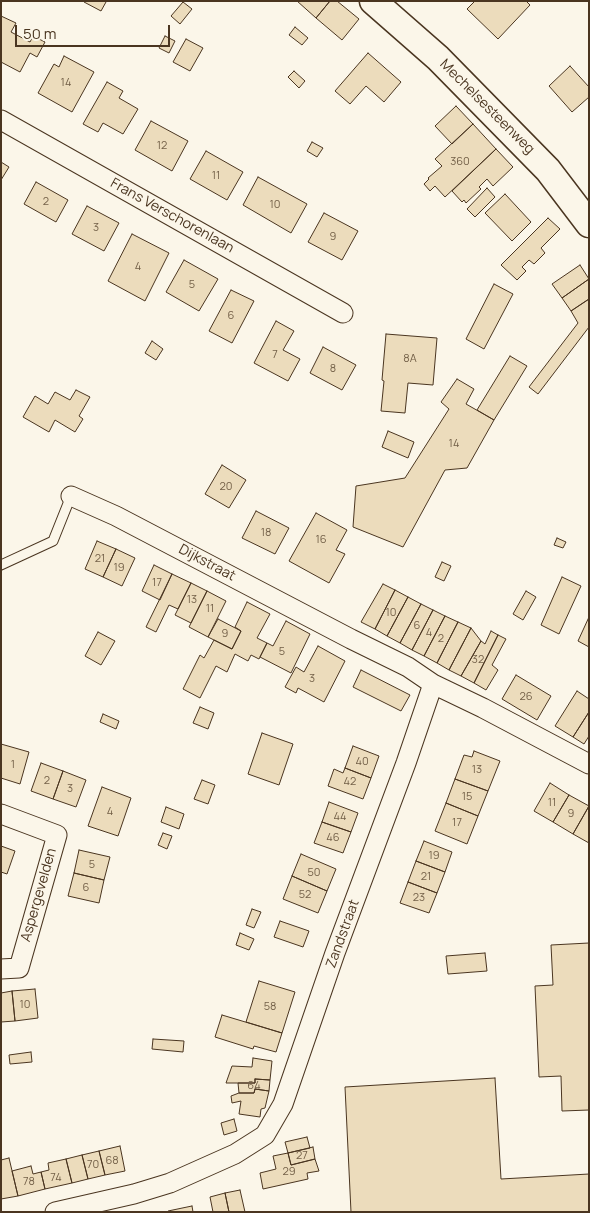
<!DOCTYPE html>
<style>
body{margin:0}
#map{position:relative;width:590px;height:1213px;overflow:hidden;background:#fbf6e9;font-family:Manrope,sans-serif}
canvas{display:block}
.frame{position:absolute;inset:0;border:2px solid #4a3520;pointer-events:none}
.scale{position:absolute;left:15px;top:25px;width:155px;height:22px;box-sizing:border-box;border:2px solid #4a3520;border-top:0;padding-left:6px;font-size:15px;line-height:18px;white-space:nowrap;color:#4a3520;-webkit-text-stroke:4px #fbf6e9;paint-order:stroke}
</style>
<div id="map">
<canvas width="590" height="1213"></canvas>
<div class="frame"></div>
<div class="scale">50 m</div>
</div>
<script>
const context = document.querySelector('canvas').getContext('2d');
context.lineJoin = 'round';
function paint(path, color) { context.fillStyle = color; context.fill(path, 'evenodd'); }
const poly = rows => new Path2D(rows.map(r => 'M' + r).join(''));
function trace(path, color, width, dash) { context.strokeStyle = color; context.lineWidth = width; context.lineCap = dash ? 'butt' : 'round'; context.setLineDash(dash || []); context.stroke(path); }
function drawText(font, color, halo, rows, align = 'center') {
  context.font = font + ' Manrope,sans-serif'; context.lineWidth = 4; context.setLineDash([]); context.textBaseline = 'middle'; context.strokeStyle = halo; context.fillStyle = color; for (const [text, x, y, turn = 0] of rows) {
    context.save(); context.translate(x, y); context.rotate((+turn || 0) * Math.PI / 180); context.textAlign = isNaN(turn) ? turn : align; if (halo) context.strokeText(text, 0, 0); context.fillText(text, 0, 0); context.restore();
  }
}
const building = poly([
 [84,1,105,1,106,2,101,11,84,2,84,1],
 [297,1,330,1,316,18,297,1],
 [330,1,337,1,359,19,342,40,316,18,330,1],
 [475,1,526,1,530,5,498,39,467,9,475,1],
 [183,2,192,9,180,24,171,16,183,2],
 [1,16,16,23,11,32,30,42,33,36,45,42,37,57,30,53,20,72,1,62,1,16],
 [295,27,308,38,302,45,289,35,295,27],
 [165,36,175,41,169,53,159,48,165,36],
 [186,39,203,48,190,71,173,62,186,39],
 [368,53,401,82,384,102,366,86,350,104,335,91,368,53],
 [64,56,94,72,72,112,38,93,54,64,59,67,64,56],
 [570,66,589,87,589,97,572,112,549,86,570,66],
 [294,71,305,81,299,88,288,77,294,71],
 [107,82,123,91,119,98,138,109,123,134,103,123,98,132,83,124,107,82],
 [456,106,473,124,452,144,435,126,456,106],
 [151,121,188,141,172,171,135,150,151,121],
 [473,124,496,149,445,197,435,186,430,191,424,184,429,179,428,178,442,166,435,159,473,124],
 [312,142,323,148,317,157,307,151,312,142],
 [496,149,513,167,493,186,487,179,479,187,481,189,466,203,464,200,462,202,452,191,496,149],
 [206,151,243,172,227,200,190,179,206,151],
 [1,162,9,167,1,180,1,162],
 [258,177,307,204,291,233,243,205,258,177],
 [36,182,68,200,56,222,24,204,36,182],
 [487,188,495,197,475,217,467,209,487,188],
 [505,194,531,222,512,241,485,213,505,194],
 [87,206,119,223,104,251,72,234,87,206],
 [324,213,358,231,342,260,308,242,324,213],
 [548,218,560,229,541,248,545,253,534,264,529,260,522,267,526,271,517,280,501,265,548,218],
 [132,234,169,253,145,301,108,281,132,234],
 [184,260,218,279,199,311,166,292,184,260],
 [580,265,589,279,562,298,552,284,580,265],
 [589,279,589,299,571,311,562,298,589,279],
 [494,284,513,294,484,349,466,339,494,284],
 [231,290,254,301,232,343,209,331,231,290],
 [589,299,589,327,538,394,529,387,578,323,571,311,589,299],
 [276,321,294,331,283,350,300,359,288,381,254,363,276,321],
 [386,334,437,338,433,385,408,383,405,413,381,411,384,381,382,380,386,334],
 [152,341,163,349,156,360,145,353,152,341],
 [323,347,356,365,342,390,310,373,323,347],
 [510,356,527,366,494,420,477,410,510,356],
 [457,379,474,389,466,404,494,420,467,468,445,470,403,547,353,527,356,486,405,478,449,409,441,402,457,379],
 [76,390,90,397,79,416,83,419,75,432,55,420,49,432,23,417,35,396,48,404,55,392,70,400,76,390],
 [388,431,414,442,408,458,382,447,388,431],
 [222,465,246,480,229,508,205,494,222,465],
 [256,511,289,528,275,554,242,538,256,511],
 [316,513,347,530,336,550,345,554,329,583,289,561,316,513],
 [557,538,566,542,563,548,554,545,557,538],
 [97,541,116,549,103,577,85,569,97,541],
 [116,549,135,558,122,586,103,577,116,549],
 [442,562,451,566,444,581,435,577,442,562],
 [154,565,172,574,160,600,142,591,154,565],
 [172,574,191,583,178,609,169,605,156,632,146,627,172,574],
 [562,577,581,586,559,634,541,625,562,577],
 [191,583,207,591,191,623,175,615,191,583],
 [383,584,395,590,375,629,361,622,383,584],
 [395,590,408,597,387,636,375,629,395,590],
 [207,591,226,601,208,637,189,627,207,591],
 [526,591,536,597,523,620,513,614,526,591],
 [408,597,421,604,400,643,387,636,408,597],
 [247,602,270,614,257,638,267,643,259,659,251,655,248,661,235,654,227,672,216,666,200,698,183,689,200,655,204,658,214,640,232,649,241,631,235,627,247,602],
 [421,604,433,610,412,650,400,643,421,604],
 [433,610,445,616,424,656,412,650,433,610],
 [445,616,458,622,437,663,424,656,445,616],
 [589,617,589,647,578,641,589,617],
 [218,619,241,631,232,649,208,637,218,619],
 [286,621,310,634,291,673,260,657,267,643,273,646,286,621],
 [458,622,471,628,449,670,437,663,458,622],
 [471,628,481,641,461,676,449,670,471,628],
 [491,631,498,635,474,683,461,676,481,641,485,644,491,631],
 [98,632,115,641,101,665,85,656,98,632],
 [498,635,506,639,492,665,498,670,486,690,474,683,498,635],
 [318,646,345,661,324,702,298,688,296,693,285,687,296,667,304,672,318,646],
 [361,670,410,695,401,711,353,687,361,670],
 [516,675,551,696,537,720,502,699,516,675],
 [577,691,589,699,589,712,573,737,555,726,577,691],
 [200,707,214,713,208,729,193,723,200,707],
 [589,712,589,736,584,744,573,737,589,712],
 [103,714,119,721,116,729,100,722,103,714],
 [262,733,293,744,279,785,248,774,262,733],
 [1,744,29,752,20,784,1,778,1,744],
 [353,746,379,756,371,778,345,768,353,746],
 [474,751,500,761,488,791,455,779,464,755,472,757,474,751],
 [41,763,63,771,53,799,31,791,41,763],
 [345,768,371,778,363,799,328,786,334,769,343,773,345,768],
 [63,771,86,780,76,807,53,799,63,771],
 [455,779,488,791,478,816,446,803,455,779],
 [202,780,215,785,208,804,194,799,202,780],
 [550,783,569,795,553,822,534,811,550,783],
 [102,787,131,798,118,836,88,826,102,787],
 [569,795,589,806,573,834,553,822,569,795],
 [329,802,358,813,351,832,322,822,329,802],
 [446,803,478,816,467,844,435,831,446,803],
 [589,806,589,843,573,834,589,806],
 [166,807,184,814,179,829,161,822,166,807],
 [322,822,351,832,343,853,314,843,322,822],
 [163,833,172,836,167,849,158,845,163,833],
 [424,841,452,852,445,872,416,861,424,841],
 [1,846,15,851,7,874,1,872,1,846],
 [79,850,110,857,104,880,74,873,79,850],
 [301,854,336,869,327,891,292,876,301,854],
 [416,861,445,872,437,893,408,882,416,861],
 [74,873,104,880,99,903,68,896,74,873],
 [292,876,327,891,318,913,283,899,292,876],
 [408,882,437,893,429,913,400,903,408,882],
 [252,909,261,912,254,928,246,925,252,909],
 [280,921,309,931,303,947,274,937,280,921],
 [240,933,254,939,249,950,236,945,240,933],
 [589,943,589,1110,562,1111,561,1076,539,1077,535,986,553,985,551,945,589,943],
 [485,953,487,971,448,974,446,956,485,953],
 [259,981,295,992,282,1033,246,1022,259,981],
 [35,989,38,1018,15,1021,12,991,35,989],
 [12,991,15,1021,1,1022,1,993,12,991],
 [222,1015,282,1033,276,1052,254,1046,253,1049,215,1037,222,1015],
 [153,1039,184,1041,183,1052,152,1049,153,1039],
 [31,1052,32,1062,10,1064,9,1055,31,1052],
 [253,1058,272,1061,270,1080,255,1079,255,1083,226,1083,232,1066,252,1067,253,1058],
 [495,1078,501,1179,589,1174,589,1212,351,1212,345,1087,495,1078],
 [255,1079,270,1080,269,1091,255,1089,254,1093,239,1093,238,1083,255,1083,255,1079],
 [255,1089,269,1091,265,1108,261,1109,260,1117,239,1114,241,1101,232,1103,231,1096,239,1093,254,1093,255,1089],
 [234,1119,237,1131,224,1135,221,1123,234,1119],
 [307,1137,310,1148,288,1153,285,1142,307,1137],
 [120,1146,125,1171,105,1175,99,1151,120,1146],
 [313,1147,315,1159,291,1165,288,1153,313,1147],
 [99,1151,105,1175,88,1179,82,1155,99,1151],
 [288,1153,291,1165,315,1159,319,1171,307,1173,308,1179,263,1189,260,1173,276,1169,273,1156,288,1153],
 [82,1155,88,1179,72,1183,66,1159,82,1155],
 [9,1158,18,1196,1,1199,1,1160,9,1158],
 [66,1159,72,1183,45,1189,41,1172,49,1170,48,1163,66,1159],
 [31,1166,33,1174,41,1172,45,1189,18,1196,12,1171,31,1166],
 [240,1190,245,1212,229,1212,225,1193,240,1190],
 [225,1193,229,1212,213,1212,210,1197,225,1193],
 [192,1206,193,1212,169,1212,168,1211,192,1206]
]);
const service = poly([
 [1,565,53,541,71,496]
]);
const minor = poly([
 [1,120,343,313],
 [71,496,116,516,351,639,408,667,433,684,483,708,589,764],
 [1,814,57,835,19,968,1,969],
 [55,1212,134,1194,170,1183,235,1154,265,1135,283,1104,335,953,406,763,433,684]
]);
const secondary = poly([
 [373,1,438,58,548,170,589,224]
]);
const numberNames = [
 ["14",66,83],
 ["12",162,146],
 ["360",460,162],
 ["11",216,176],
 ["2",46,202],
 ["10",275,205],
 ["3",96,228],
 ["9",333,237],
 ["4",138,267],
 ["5",192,285],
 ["6",231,316],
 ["7",275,355],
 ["8A",410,359],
 ["8",333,369],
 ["14",454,444],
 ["20",226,487],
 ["18",266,533],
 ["16",321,540],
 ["21",100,559],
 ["19",119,568],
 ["17",157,583],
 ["13",192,600],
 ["11",210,609],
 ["10",391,613],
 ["6",417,626],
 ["4",429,633],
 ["9",225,634],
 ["2",441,639],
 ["5",282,652],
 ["32",478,660],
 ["3",312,679],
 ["26",526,697],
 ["40",362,762],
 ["1",13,765],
 ["13",477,770],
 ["2",47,781],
 ["42",350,782],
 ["3",70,789],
 ["15",467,797],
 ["11",552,803],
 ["4",110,812],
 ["9",571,814],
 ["44",340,817],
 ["17",457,823],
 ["46",333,838],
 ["19",434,856],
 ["5",92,865],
 ["50",314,873],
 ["21",426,877],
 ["6",86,888],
 ["52",305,895],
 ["23",419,898],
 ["10",25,1005],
 ["58",270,1007],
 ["64",254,1086],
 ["27",302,1156],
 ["68",112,1161],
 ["70",93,1165],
 ["29",289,1172],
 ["74",56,1178],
 ["78",29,1182]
];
const streetNames = [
 ["Mechelsesteenweg",487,107,45],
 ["Frans Verschorenlaan",172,216,29],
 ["Dijkstraat",207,563,28],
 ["Aspergevelden",39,895,-74],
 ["Zandstraat",343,934,-70]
];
paint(building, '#ecdcbc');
trace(building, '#4a3520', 1);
trace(service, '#4a3520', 11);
trace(minor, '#4a3520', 21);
trace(secondary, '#4a3520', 29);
trace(service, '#fbf6e9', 9);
trace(minor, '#fbf6e9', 19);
trace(secondary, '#fbf6e9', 26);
drawText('11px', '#725f47', null, numberNames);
drawText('14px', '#4a3520', '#fbf6e9', streetNames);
</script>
